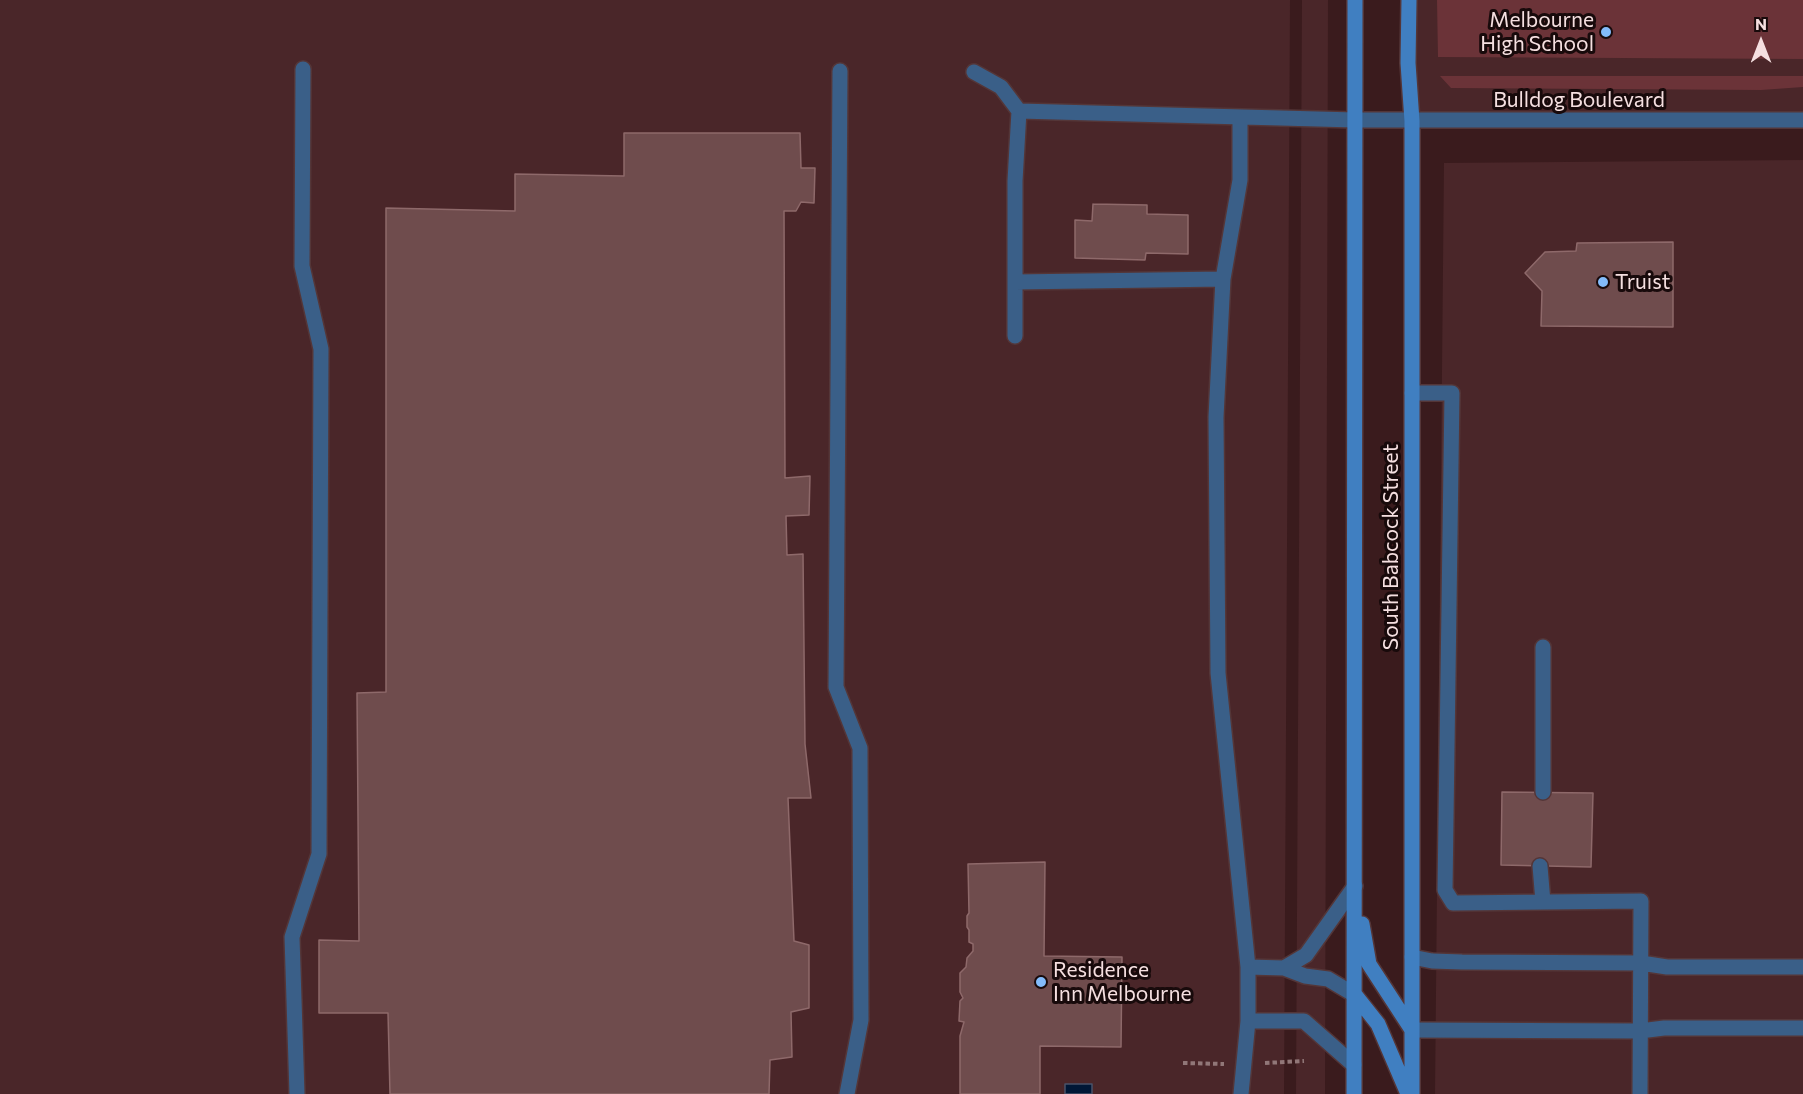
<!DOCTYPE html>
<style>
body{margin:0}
#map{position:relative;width:1803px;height:1094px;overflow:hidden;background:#3a1b1d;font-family:Commissioner,sans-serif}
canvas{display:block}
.north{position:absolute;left:1731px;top:12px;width:60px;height:60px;-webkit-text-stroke:4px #180a0b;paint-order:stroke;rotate:0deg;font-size:16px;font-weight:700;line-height:24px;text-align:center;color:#f5dfe0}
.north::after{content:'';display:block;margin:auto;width:21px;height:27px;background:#f5dfe0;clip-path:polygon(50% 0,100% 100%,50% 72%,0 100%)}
</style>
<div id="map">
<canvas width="1803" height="1094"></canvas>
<div class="north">N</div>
</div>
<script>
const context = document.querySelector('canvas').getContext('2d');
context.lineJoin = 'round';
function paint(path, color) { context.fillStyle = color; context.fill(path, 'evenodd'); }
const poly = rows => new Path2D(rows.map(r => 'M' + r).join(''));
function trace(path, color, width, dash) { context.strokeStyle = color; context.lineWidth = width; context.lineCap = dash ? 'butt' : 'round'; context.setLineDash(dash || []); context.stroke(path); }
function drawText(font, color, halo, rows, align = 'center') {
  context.font = font + ' Commissioner,sans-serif'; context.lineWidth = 6; context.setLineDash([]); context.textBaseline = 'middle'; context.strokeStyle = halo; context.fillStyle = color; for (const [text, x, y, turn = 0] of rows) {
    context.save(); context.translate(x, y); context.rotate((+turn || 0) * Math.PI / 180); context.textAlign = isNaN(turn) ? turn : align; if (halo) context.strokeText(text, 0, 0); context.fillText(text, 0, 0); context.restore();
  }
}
const built = poly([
 [0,0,1290,0,1284,1094,0,1094],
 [1302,0,1328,0,1325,1094,1296,1094],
 [1409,0,1803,0,1803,120,1408,122],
 [1803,160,1803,1094,1435,1094,1444,163]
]);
const green = poly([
 [1437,0,1803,0,1803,59,1438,57],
 [1440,76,1803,76,1803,87,1761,90,1451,88]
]);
const water = poly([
 [1065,1084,1092,1084,1092,1094,1065,1094,1065,1084]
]);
const building = poly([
 [624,133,800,133,801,168,815,168,814,203,801,202,796,211,784,211,785,478,810,476,809,515,786,516,787,555,803,554,805,744,811,798,788,798,794,941,809,945,809,1008,791,1012,792,1057,770,1060,769,1094,390,1094,388,1013,319,1013,319,940,359,941,357,693,386,692,386,208,515,211,515,174,624,176,624,133],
 [1093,204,1147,205,1147,214,1188,215,1188,254,1146,253,1145,260,1075,258,1075,220,1092,221,1093,204],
 [1673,242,1673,327,1541,326,1542,291,1525,273,1545,252,1576,251,1577,243,1673,242],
 [1502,792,1593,793,1591,867,1501,865,1502,792],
 [1045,862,1044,956,1122,957,1121,1047,1040,1046,1040,1094,960,1094,960,1036,964,1022,959,1021,960,1001,963,998,960,992,960,973,966,967,967,958,973,951,973,944,969,942,969,930,967,927,967,916,969,913,968,864,1045,862]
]);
const path = poly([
 [1183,1063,1224,1064],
 [1265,1063,1304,1061]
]);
const lane = poly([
 [840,71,836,687,860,748,861,1020,847,1094],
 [974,72,1001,87,1019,111,1355,120],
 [1240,118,1240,180,1223,279,1216,417,1218,673,1248,967,1248,1021,1241,1094],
 [1015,282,1223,279],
 [1015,336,1015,181,1019,111],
 [1412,393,1452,393,1445,890,1453,903,1641,901,1640,1094],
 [1543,647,1543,792],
 [1540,866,1543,902],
 [1412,957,1432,961,1462,962,1641,963,1667,967,1803,967],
 [1248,967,1284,968,1305,976,1328,979,1355,995],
 [1284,968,1306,955,1355,886],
 [1248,1021,1304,1021,1354,1065],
 [1412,1030,1640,1031,1664,1028,1803,1028],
 [297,1094,292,937,319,854,321,349,302,266,303,69]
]);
const street = poly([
 [1355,120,1803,120]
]);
const secondary = poly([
 [1409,0,1408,63,1412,121,1412,1094],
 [1362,924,1369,964,1412,1030],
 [1355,995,1378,1024,1408,1094],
 [1354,1094,1355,0]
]);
const markers = [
 [1606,32,6,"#83bcfb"],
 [1603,282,6,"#83bcfb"],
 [1041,982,6,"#83bcfb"]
];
const poiNames = [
 ["Melbourne",1594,20,"right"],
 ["High School",1594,44,"right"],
 ["Truist",1615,282],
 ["Residence",1053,970],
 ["Inn Melbourne",1053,994]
];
const streetNames = [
 ["Bulldog Boulevard",1579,100],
 ["South Babcock Street",1391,547,-90]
];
paint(built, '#4a2629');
paint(green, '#6b3338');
paint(water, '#001736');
trace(water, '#4a5369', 1.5);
paint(building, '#6f4c4d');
trace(building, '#8e696a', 1.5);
trace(lane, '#543638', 18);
trace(street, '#543638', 18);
trace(secondary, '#543638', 18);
trace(path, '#917778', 4, [4.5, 3]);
trace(lane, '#3a5f88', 15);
trace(street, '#3a5f88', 15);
trace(secondary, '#407fc1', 15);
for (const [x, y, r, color] of markers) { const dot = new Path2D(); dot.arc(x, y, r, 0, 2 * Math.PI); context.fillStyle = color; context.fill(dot); trace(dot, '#180a0b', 2); }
drawText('21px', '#f5dfe0', '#180a0b', poiNames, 'left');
drawText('21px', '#f5dfe0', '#180a0b', streetNames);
</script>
